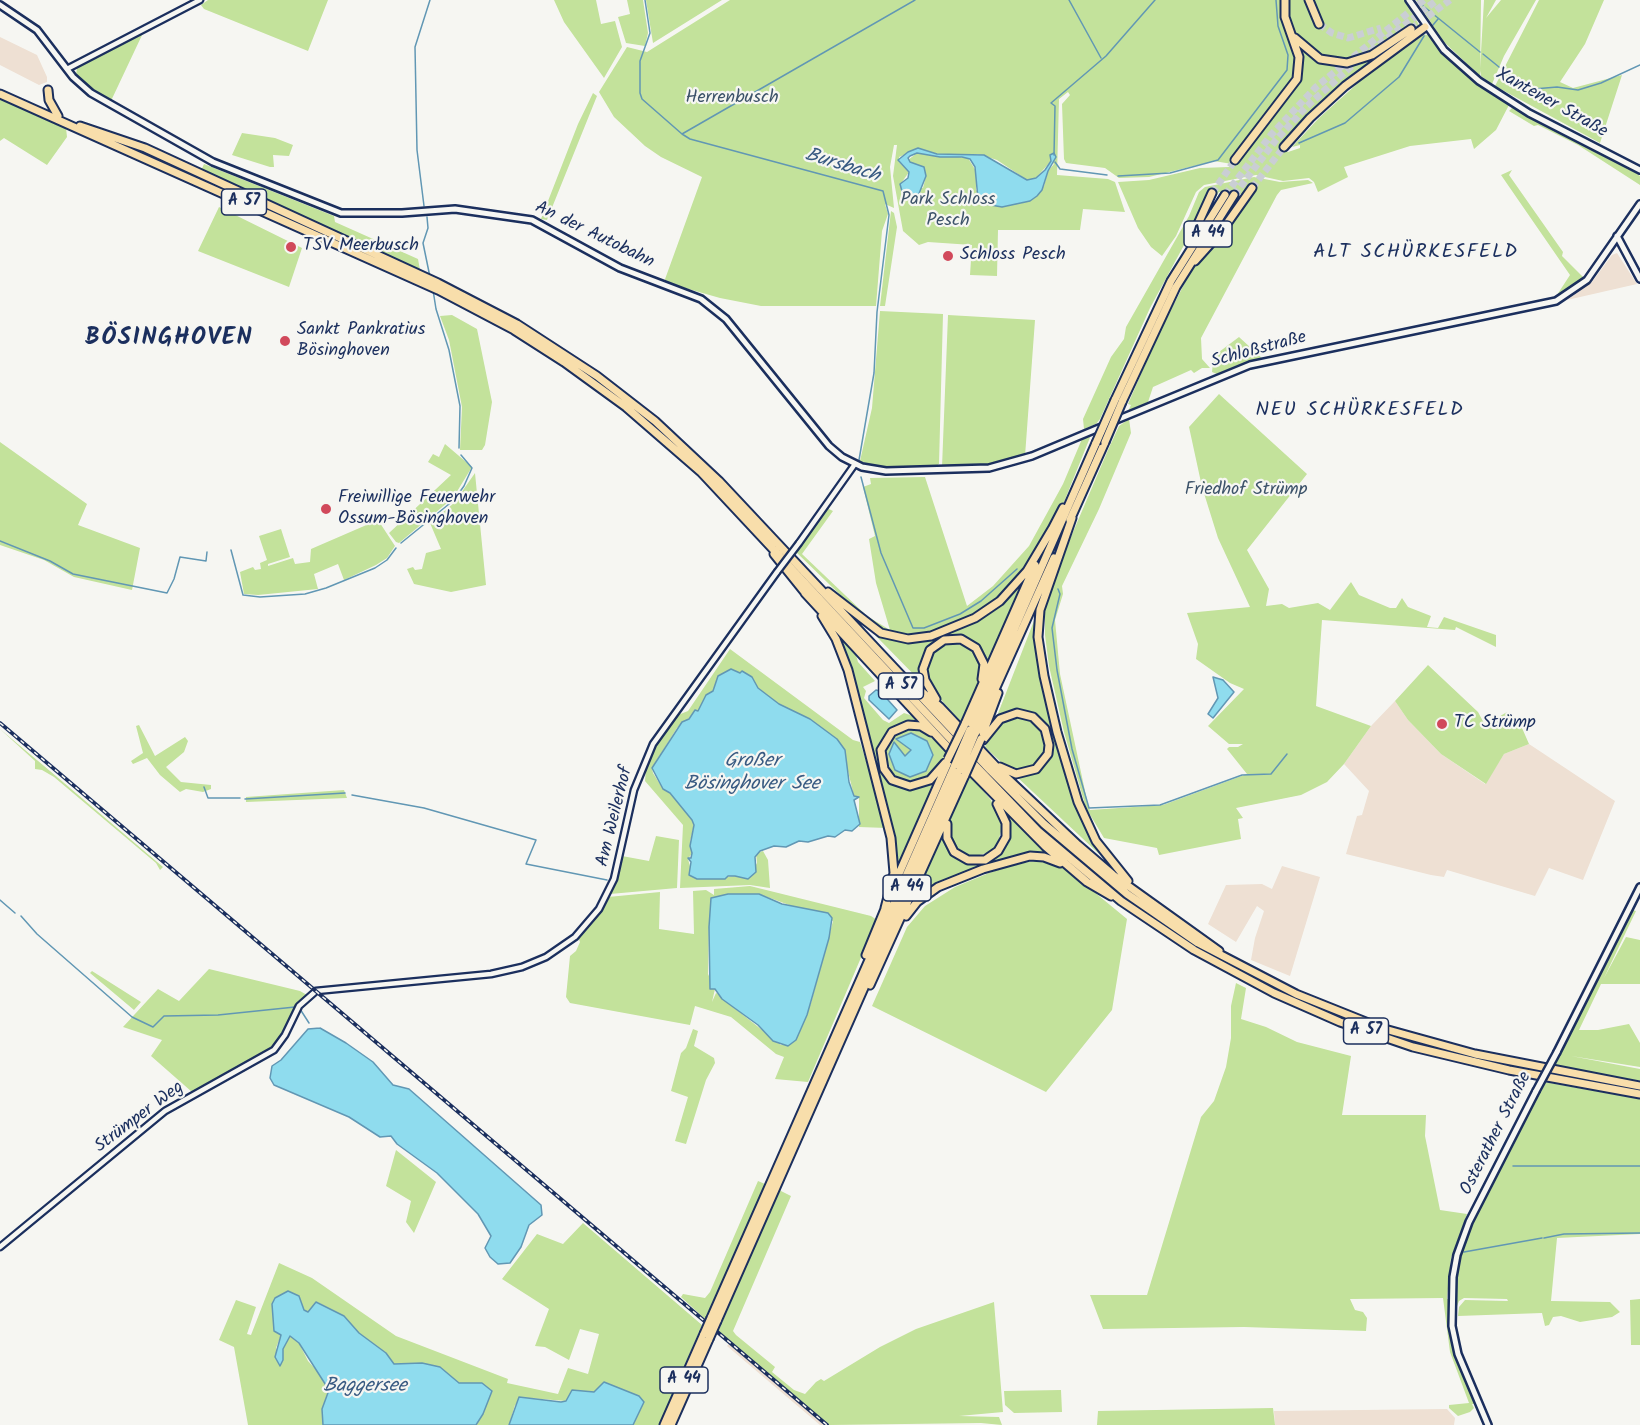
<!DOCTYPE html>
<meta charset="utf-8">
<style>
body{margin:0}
canvas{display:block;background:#f6f6f2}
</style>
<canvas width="1640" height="1425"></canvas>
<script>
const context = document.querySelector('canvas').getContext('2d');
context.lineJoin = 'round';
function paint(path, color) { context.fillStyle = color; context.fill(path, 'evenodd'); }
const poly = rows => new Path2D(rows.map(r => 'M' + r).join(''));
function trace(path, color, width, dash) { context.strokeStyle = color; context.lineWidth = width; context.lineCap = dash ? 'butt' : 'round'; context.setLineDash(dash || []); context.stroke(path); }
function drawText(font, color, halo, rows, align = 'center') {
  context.font = font + ' Kalam,sans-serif'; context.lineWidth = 4.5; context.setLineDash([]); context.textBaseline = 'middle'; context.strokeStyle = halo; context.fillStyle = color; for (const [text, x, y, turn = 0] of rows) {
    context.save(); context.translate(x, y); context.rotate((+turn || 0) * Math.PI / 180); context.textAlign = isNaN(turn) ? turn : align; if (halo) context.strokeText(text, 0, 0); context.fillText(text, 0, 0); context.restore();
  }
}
const built = poly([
 [0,37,37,55,47,77,47,82,39,85,0,65],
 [1617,253,1637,284,1567,300,1592,282,1612,255],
 [1395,701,1408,720,1441,754,1485,784,1504,754,1529,744,1615,801,1583,880,1549,868,1535,896,1447,870,1444,877,1431,875,1346,854,1357,816,1362,815,1369,791,1344,764,1371,726],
 [1282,866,1320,877,1290,976,1251,960,1255,938,1264,911,1257,906,1236,942,1208,924,1226,885,1262,884,1272,889],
 [731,1341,829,1425,820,1425,727,1346],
 [1447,1409,1455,1418,1454,1425,1275,1425,1274,1411]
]);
const green = poly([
 [208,0,328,0,308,51,204,9,201,5],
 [554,0,596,0,601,24,615,21,622,47,604,78,564,22],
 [627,0,643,0,648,33,645,46,626,43,618,17,630,14],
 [646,0,722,0,653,43],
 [730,0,1406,0,1420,27,1362,71,1280,148,1288,152,1300,148,1300,145,1292,147,1319,118,1367,75,1420,34,1428,35,1450,61,1509,105,1496,130,1474,149,1471,139,1410,146,1344,167,1348,177,1318,192,1314,182,1309,178,1283,181,1256,175,1204,185,1196,192,1176,236,1162,256,1151,247,1138,228,1118,182,1149,180,1200,168,1229,167,1232,164,1214,161,1149,177,1119,178,1105,168,1066,163,1064,159,1062,104,1070,95,1068,92,1059,99,1057,175,1108,179,1115,182,1125,212,1083,209,1080,230,998,230,997,276,970,275,972,245,928,242,919,245,903,231,893,176,897,145,894,145,890,167,894,208,885,204,888,214,882,231,876,306,761,306,720,298,664,282,702,177,661,157,645,146,614,117,599,92,627,47,647,52],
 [918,149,937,154,978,154,997,160,1027,180,1036,178,1051,161,1054,164,1048,171,1044,186,1030,201,1002,207,976,190,976,171,968,158,917,153,908,160,926,176,923,188,902,182,909,172,899,162,899,157],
 [1416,0,1481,0,1480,76,1444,42],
 [1484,0,1496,0,1486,18,1501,0,1536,0,1504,56,1492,84,1481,76,1480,70],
 [1539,0,1604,0,1585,44,1560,82,1573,88,1622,75,1600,143,1495,86],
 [143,33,110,103,91,90,76,75,77,68],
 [593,93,597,96,547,220,541,219,578,124],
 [0,98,66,128,67,137,47,165,4,138,0,141],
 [1513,107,1636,173,1640,176,1640,185,1578,145,1538,125,1534,126,1509,111],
 [242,133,275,138,293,145,289,156,273,155,274,167,270,167,232,155],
 [204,164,334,216,335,222,418,259,420,270,201,171],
 [1512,170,1509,175,1563,252,1562,256,1585,279,1555,298,1570,275,1501,175],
 [1254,177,1280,182,1308,180,1313,183,1281,190,1277,195,1201,338,1202,359,1210,368,1202,368,1194,373,1191,370,1153,387,1148,402,1128,411,1131,405,1128,404,1157,337,1194,265,1255,187,1250,186,1218,232,1207,242,1242,194,1219,192,1202,218,1214,191,1208,190,1190,234,1150,308,1100,419,1096,424,1084,429,1083,419,1111,357,1124,339,1126,327,1189,216,1199,192,1205,187],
 [219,207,302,248,289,287,198,251],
 [891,211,894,213,897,227,885,306,880,306],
 [880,311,943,314,939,464,930,469,880,468,860,461,872,408],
 [452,315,477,329,492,402,485,445,482,450,460,450,462,407,449,340,440,316],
 [948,315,1035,320,1025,456,1006,463,942,467],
 [1239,337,1263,359,1236,366,1217,374,1212,372,1213,363,1219,352],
 [1219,394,1307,474,1247,550,1269,589,1266,606,1282,604,1289,608,1318,603,1330,610,1351,582,1359,595,1390,608,1396,608,1402,598,1408,607,1431,616,1427,627,1438,628,1444,617,1496,635,1496,647,1456,627,1455,630,1322,620,1316,706,1371,726,1344,764,1327,782,1301,795,1236,808,1243,818,1238,819,1241,839,1159,855,1157,848,1104,838,1086,808,1064,732,1049,666,1045,635,1045,609,1050,586,1108,450,1119,426,1129,419,1131,433,1099,509,1062,586,1063,594,1055,620,1060,674,1088,805,1090,810,1163,805,1247,774,1227,749,1229,747,1238,747,1243,744,1229,744,1208,726,1244,689,1230,683,1196,659,1198,644,1187,613,1250,607,1218,538,1202,487,1189,427],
 [1091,435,1064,502,1031,561,998,599,971,617,938,631,903,636,883,631,864,618,796,552,827,508,833,511,802,554,867,616,890,630,876,583,869,539,875,536,863,487,871,484,870,478,925,477,967,606,993,586,1029,546,1063,484,1082,439],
 [0,442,87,504,78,525,140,548,132,590,74,577,44,560,0,545],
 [445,444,472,467,453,498,399,543,396,542,389,533,451,475,428,462,433,454,439,457],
 [475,473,486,585,451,592,414,584,407,569,413,567,415,570,422,569,426,553,441,549,430,523,454,503],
 [378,520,395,546,387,558,376,565,344,580,338,564,314,574,318,589,258,595,244,594,240,572,253,567,255,570,261,569,260,563,267,560,259,536,281,529,290,557,268,564,268,566,293,558,295,564,310,562,311,549],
 [1028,575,987,668,973,643,939,640,927,651,923,660,925,686,875,635,901,641,970,623],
 [1037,613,1042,667,1077,804,1113,867,985,747],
 [833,627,855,652,858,662,875,681,863,687,866,691,864,698,883,720,889,723,904,713,916,717,922,724,887,734,879,753,882,769,895,784,907,788,924,786,939,776,896,873,895,853],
 [950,643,968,646,975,651,981,666,978,686,962,723,935,693,927,673,928,662,934,651],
 [730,649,853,740,860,742,887,828,859,827,859,797,854,796,846,763,829,734,810,719,778,704,740,673,726,673,719,675,713,691,706,695,698,711,677,728,652,768,653,773,663,789,671,793,692,820,694,825,690,842,692,853,688,859,693,877,710,879,735,876,748,879,757,863,756,853,763,851,768,860,770,888,750,885,680,888,683,825,645,781,646,768,654,748,678,715,688,711],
 [1428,665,1478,712,1485,725,1507,712,1519,721,1529,744,1504,754,1486,784,1441,754,1408,720,1395,701],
 [139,725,155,756,185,737,188,741,184,752,166,767,181,782,211,785,211,789,203,792,186,789,180,792,160,775,147,758,133,764,131,761,143,753,136,726],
 [0,729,50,771,163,867,160,870,156,863,54,777,42,770,35,769,35,761],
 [914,729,926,733,948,752,929,776,911,783,893,775,885,756,886,748,893,736,905,730],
 [969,774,991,800,1003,825,997,845,990,852,976,856,967,855,956,847,949,830,952,813],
 [344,790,347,798,246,802,246,797],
 [1004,811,1050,855,1033,853,978,869,911,904,942,833,947,843,975,863,1004,848],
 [656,836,679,840,677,888,610,894,622,856,649,861],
 [1036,861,1053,863,1070,872,1127,919,1112,1010,1046,1092,872,1006,907,927,925,906,955,887,989,873,1016,864],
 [750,886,871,916,877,920,808,1082,775,1079,784,1057,776,1054,731,1017,695,1006,690,1025,570,1003,566,997,570,956,576,951,580,942,578,937,590,924,608,897,660,892,659,929,694,934,693,891,706,890,714,895,714,889],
 [728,894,759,894,833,921,811,1003,796,1039,781,1045,723,999,722,995,716,993,712,1002,715,989,708,974,709,927,711,916],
 [1633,910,1636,911,1604,978,1626,937,1640,940,1640,984,1601,984,1579,1030,1598,1030,1629,1024,1640,1043,1640,1067,1571,1056,1640,1069,1640,1081,1554,1065],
 [209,969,300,991,307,995,298,1004,284,1035,273,1049,192,1092,151,1056,162,1040,123,1027,158,989,179,1001],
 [92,971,141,1002,134,1010,90,973],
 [1236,983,1246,988,1241,1019,1266,1027,1297,1042,1351,1056,1342,1115,1426,1115,1425,1136,1440,1210,1467,1214,1451,1258,1447,1299,1449,1299,1455,1351,1475,1404,1472,1404,1474,1408,1470,1412,1458,1416,1449,1408,1449,1405,1469,1403,1450,1352,1443,1298,1350,1299,1355,1310,1363,1312,1367,1318,1366,1331,1244,1327,1103,1329,1090,1295,1147,1295,1201,1117,1214,1101,1226,1067,1231,1038,1231,1006],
 [693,1029,698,1031,694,1046,714,1058,715,1063,706,1080,686,1144,675,1141,688,1097,671,1091,681,1053,686,1048],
 [1544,1082,1640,1099,1640,1234,1557,1238,1551,1301,1610,1302,1620,1312,1612,1317,1580,1322,1561,1316,1553,1317,1549,1325,1545,1326,1542,1313,1458,1316,1459,1307,1465,1300,1508,1301,1507,1299,1464,1298,1459,1301,1456,1309,1457,1331,1462,1357,1483,1406,1471,1385,1458,1346,1454,1327,1455,1277,1469,1229],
 [396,1150,436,1182,414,1233,406,1222,411,1201,386,1186],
 [758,1181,765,1184,705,1319,681,1297,683,1294,705,1298,710,1292],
 [779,1190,791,1196,733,1331,736,1335,775,1367,772,1372,794,1390,805,1394,816,1382,821,1379,824,1381,880,1347,916,1329,994,1302,1003,1412,959,1416,999,1417,1002,1425,981,1423,829,1425,718,1332],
 [583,1223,702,1325,659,1425,633,1425,644,1402,638,1396,604,1382,594,1392,580,1392,566,1401,529,1398,515,1405,509,1425,476,1425,483,1414,482,1383,459,1383,440,1367,422,1363,394,1364,386,1353,359,1333,344,1316,317,1302,308,1312,304,1310,301,1303,288,1291,275,1298,272,1304,281,1335,276,1348,283,1360,283,1349,290,1336,299,1343,308,1361,320,1374,329,1390,322,1409,323,1425,248,1425,234,1347,219,1340,236,1300,256,1307,247,1334,251,1335,279,1263,312,1278,396,1336,508,1379,507,1383,558,1394,568,1368,588,1374,599,1334,580,1329,569,1360,545,1347,535,1346,549,1309,502,1279,537,1234,563,1244],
 [1640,1299,1640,1345,1631,1345,1630,1300],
 [1061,1390,1062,1412,1014,1413,1005,1405,1004,1391],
 [1273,1408,1275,1425,1097,1425,1098,1411]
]);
const water = poly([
 [918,148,937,154,984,155,1027,180,1036,178,1045,170,1051,161,1050,155,1054,153,1056,157,1048,171,1042,190,1037,196,1030,201,1002,207,985,204,978,199,975,167,970,159,962,157,940,157,917,153,910,156,908,158,910,162,924,167,926,176,918,196,908,198,903,195,900,184,908,178,909,172,898,160,908,152,918,148],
 [731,669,740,673,742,671,752,677,758,688,779,704,810,719,837,739,845,750,849,782,854,796,859,797,854,800,860,824,852,831,845,830,835,837,828,836,808,842,799,841,786,847,774,846,760,851,755,857,756,872,748,879,735,876,728,876,725,879,697,879,689,875,691,862,688,858,691,858,692,853,690,846,694,825,692,820,670,793,663,789,652,768,682,722,689,719,695,710,698,711,706,695,713,691,718,676,731,669],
 [1213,677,1223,680,1234,692,1213,718,1208,714,1218,698,1213,677],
 [876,690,880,691,897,710,889,719,869,700,869,696,876,690],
 [911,733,927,741,933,755,926,771,910,777,895,770,889,754,894,742,905,756,911,750,896,739,911,733],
 [728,894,759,894,782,904,828,913,832,918,829,938,807,1015,796,1040,788,1046,773,1041,758,1025,722,999,715,989,710,989,709,927,711,898,728,894],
 [320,1028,346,1043,373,1062,393,1085,409,1089,541,1205,542,1215,529,1225,521,1247,510,1263,498,1264,490,1257,485,1248,491,1236,478,1214,437,1173,397,1144,391,1136,380,1137,349,1117,274,1085,270,1078,272,1066,281,1060,308,1029,320,1028],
 [288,1291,299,1296,304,1310,308,1312,316,1302,344,1316,359,1333,386,1353,394,1364,422,1363,440,1367,459,1383,482,1383,492,1391,483,1414,476,1425,323,1425,322,1409,329,1390,299,1343,290,1336,283,1349,283,1360,280,1366,275,1357,281,1335,274,1331,272,1304,275,1298,288,1291],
 [604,1382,639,1396,644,1402,633,1425,509,1425,519,1397,561,1402,566,1401,572,1390,594,1392,604,1382]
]);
const stream = poly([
 [645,0,650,33,640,61,640,93,642,99,682,134,690,139,883,191,889,215,877,312,874,373,859,460],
 [1069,0,1101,58],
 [1422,5,1480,52],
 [1433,25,1438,19],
 [1483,54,1499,67],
 [1503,70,1534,89,1557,87,1578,90,1601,83,1640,65],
 [682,134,915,0],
 [1299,143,1345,123,1399,77,1424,36],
 [1054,155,1055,106,1051,103,1106,56,1155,0],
 [1055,162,1060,169,1107,175],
 [1118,176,1170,173,1218,160,1287,70,1288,55,1278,26,1276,0],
 [424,206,417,150,415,47,430,0],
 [427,217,428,228,423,243,430,277],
 [433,290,436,309,449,350,460,406,459,448],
 [861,477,881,553,913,628,924,628,960,614,981,601,1017,569],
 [0,541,50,561,73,574,167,593,174,579,180,557,206,561,207,552],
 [401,543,454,500,464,486,472,468,461,455],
 [231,550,243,595,260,597,305,594,326,588,375,568,387,560,396,548],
 [1058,589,1060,594,1052,628,1057,670,1072,749,1089,808,1160,805,1242,775,1271,774,1287,754],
 [204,787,208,798,240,798],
 [352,795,424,808,536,840,526,864,607,880],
 [245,799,345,793],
 [0,900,15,913],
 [21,916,37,934,132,1017,153,1027,164,1016,218,1015,295,1007],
 [300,1009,309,1023],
 [1513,1166,1640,1166],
 [1544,1238,1564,1234,1640,1233],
 [1464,1252,1542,1238]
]);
const motorwayTunnel = poly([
 [1319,24,1332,33,1348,38,1381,28],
 [1411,29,1450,0],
 [1252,188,1284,147],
 [1212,193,1235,160],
 [1225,195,1271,135,1316,87,1424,0],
 [1234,195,1276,140,1306,107,1355,63,1437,0]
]);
const tertiary = poly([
 [67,69,200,0],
 [799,543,855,464],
 [0,1247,165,1111,274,1050,285,1035,299,1006,316,991,491,974,522,967,546,957,575,937,599,909,614,879,634,790,653,744,777,572]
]);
const secondary = poly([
 [1409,0,1444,50,1479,81,1529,113,1640,170],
 [0,5,37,30,73,77,91,93,213,162,341,213,402,213,455,209,532,220,620,268,701,299,726,319,829,446,842,457,862,467,886,471,989,468,1032,456,1106,425],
 [1617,236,1640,279],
 [1114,421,1250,365,1556,301,1587,280,1640,204],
 [1557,1052,1640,887],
 [1488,1425,1458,1354,1452,1326,1453,1277,1457,1255,1469,1222,1536,1091]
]);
const motorway = poly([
 [1309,0,1319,24],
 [1295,38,1320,59,1347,63,1372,55,1411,29],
 [48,90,49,100,58,116],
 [0,94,438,290,514,330,564,362,626,407,701,472,957,746],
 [80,126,145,148,438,283,517,324,597,376,655,421,719,481,990,770,1044,824,1127,894,1198,943,1296,994,1381,1028,1475,1054,1640,1086],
 [1284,147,1310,118,1345,86,1425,27],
 [1235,160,1297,79,1299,57,1285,17,1285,0],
 [1192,237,1212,193],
 [1195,261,1221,232,1252,188],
 [1115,400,1171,281,1225,195],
 [1122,402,1176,287,1234,195],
 [1072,518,1040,610,1038,637,1044,676,1057,732,1078,802,1096,841,1128,881],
 [1070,520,1105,442],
 [1050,533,1063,508],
 [774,554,807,595],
 [828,592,881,633,908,639,931,636,975,618,1000,601,1027,571,1052,529],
 [805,593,954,754],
 [822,616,836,639,848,670,891,838,894,873,885,908],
 [916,687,940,707,1005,776,1078,845,1113,875,1219,951],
 [936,699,925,680,923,669,930,650,944,640,961,639,976,648,984,664,982,679],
 [965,724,1035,565],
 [970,730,1096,443],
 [931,732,921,726,908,725,892,732,881,750,884,769,892,780,910,786,930,780,945,763],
 [983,733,998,693],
 [975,734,1054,558],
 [983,740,1000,719,1017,713,1033,717,1045,729,1049,745,1048,754,1036,769,1016,774,1000,767],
 [969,759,1038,831,1121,901,1194,950,1274,993,1340,1022,1413,1047,1509,1070,1640,1094],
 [966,766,1045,846,1087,882,1111,896],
 [947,824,947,838,954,852,968,860,985,860,998,851,1006,837,1006,823,997,804],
 [894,885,949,760],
 [906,916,917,902,938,887,983,869,1030,856,1044,857,1060,863],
 [866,955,887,904],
 [870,985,965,775],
 [711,1318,955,765],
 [717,1321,960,770],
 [664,1425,704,1334],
 [671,1425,709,1339]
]);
const rail = poly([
 [0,723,827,1425]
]);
const tertiaryBridge = poly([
 [777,572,799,543]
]);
const secondaryBridge = poly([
 [1536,1091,1557,1052]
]);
const motorwayBridge = poly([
 [1105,442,1122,402],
 [1096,443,1115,400],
 [948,759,965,724],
 [955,765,970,730],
 [960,770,975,734],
 [965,775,981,739],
 [704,1334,711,1318],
 [709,1339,717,1321]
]);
const markers = [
 [291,247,6,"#d1495b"],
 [948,256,6,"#d1495b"],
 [285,341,6,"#d1495b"],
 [326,509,6,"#d1495b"],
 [1442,724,6,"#d1495b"]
];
const shields = [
 [244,202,45],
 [1208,234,48],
 [901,686,45],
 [907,888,48],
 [1366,1031,45],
 [684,1380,48]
];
const shieldNames = [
 ["A 57",244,202],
 ["A 44",1208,234],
 ["A 57",901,686],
 ["A 44",907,888],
 ["A 57",1366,1031],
 ["A 44",684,1380]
];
const parkNames = [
 ["Herrenbusch",732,99],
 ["Park Schloss",948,201],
 ["Pesch",948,222],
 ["Friedhof Strümp",1246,491]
];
const streetNames = [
 ["Xantener Straße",1551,104,29],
 ["An der Autobahn",594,236,26],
 ["Schloßstraße",1259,351,-15],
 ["Am Weilerhof",616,817,-76],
 ["Strümper Weg",140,1118,-37],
 ["Osterather Straße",1497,1134,-63]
];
const poiNames = [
 ["TSV Meerbusch",303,247],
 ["Schloss Pesch",960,256],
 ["Sankt Pankratius",297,331],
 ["Bösinghoven",297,352],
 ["Freiwillige Feuerwehr",338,499],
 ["Ossum-Bösinghoven",338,520],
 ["TC Strümp",1454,724]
];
const waterNames = [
 ["Bursbach",842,167,17],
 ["Großer",752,763],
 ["Bösinghover See",752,786],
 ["Baggersee",365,1388]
];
const neighbourhoodNames = [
 ["ALT SCHÜRKESFELD",1416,254],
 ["NEU SCHÜRKESFELD",1360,412]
];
const districtNames = [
 ["BÖSINGHOVEN",169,340]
];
paint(built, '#eee0d3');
paint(green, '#c3e29b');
paint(water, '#8fdcee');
trace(water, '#6197b4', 1.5);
trace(stream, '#6197b4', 1.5);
trace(motorwayTunnel, '#caced4', 7, [7, 3.5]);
trace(tertiary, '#1b2f5e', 9);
trace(secondary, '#1b2f5e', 10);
trace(motorway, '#1b2f5e', 11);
trace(tertiary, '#f6f6f2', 4.5);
trace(secondary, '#f6f6f2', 5);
trace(motorway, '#f8deab', 7);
trace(rail, '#1b2f5e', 4);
trace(rail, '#f6f6f2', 1.5, [4.5]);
trace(tertiaryBridge, '#1b2f5e', 9, []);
trace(secondaryBridge, '#1b2f5e', 10, []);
trace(motorwayBridge, '#1b2f5e', 11, []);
trace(tertiaryBridge, '#f6f6f2', 4.5);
trace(secondaryBridge, '#f6f6f2', 5);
trace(motorwayBridge, '#f8deab', 7);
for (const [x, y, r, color] of markers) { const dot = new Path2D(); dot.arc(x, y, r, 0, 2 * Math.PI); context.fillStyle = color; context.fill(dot); trace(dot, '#f6f6f2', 2); }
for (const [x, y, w] of shields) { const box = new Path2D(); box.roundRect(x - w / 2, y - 13, w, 26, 4.5); context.fillStyle = '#f6f6f2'; context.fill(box); trace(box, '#1b2f5e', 1.5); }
drawText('bold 16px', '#1b2f5e', null, shieldNames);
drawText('18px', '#3d536a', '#f6f6f2', parkNames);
drawText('18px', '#1b2f5e', '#f6f6f2', streetNames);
drawText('18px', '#1b2f5e', '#f6f6f2', poiNames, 'left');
drawText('italic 20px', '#385a82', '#f6f6f2', waterNames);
context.letterSpacing = '1.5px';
drawText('20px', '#1b2f5e', '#f6f6f2', neighbourhoodNames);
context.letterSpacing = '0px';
context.letterSpacing = '1.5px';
drawText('bold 24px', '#1b2f5e', '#f6f6f2', districtNames);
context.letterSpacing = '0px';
</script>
